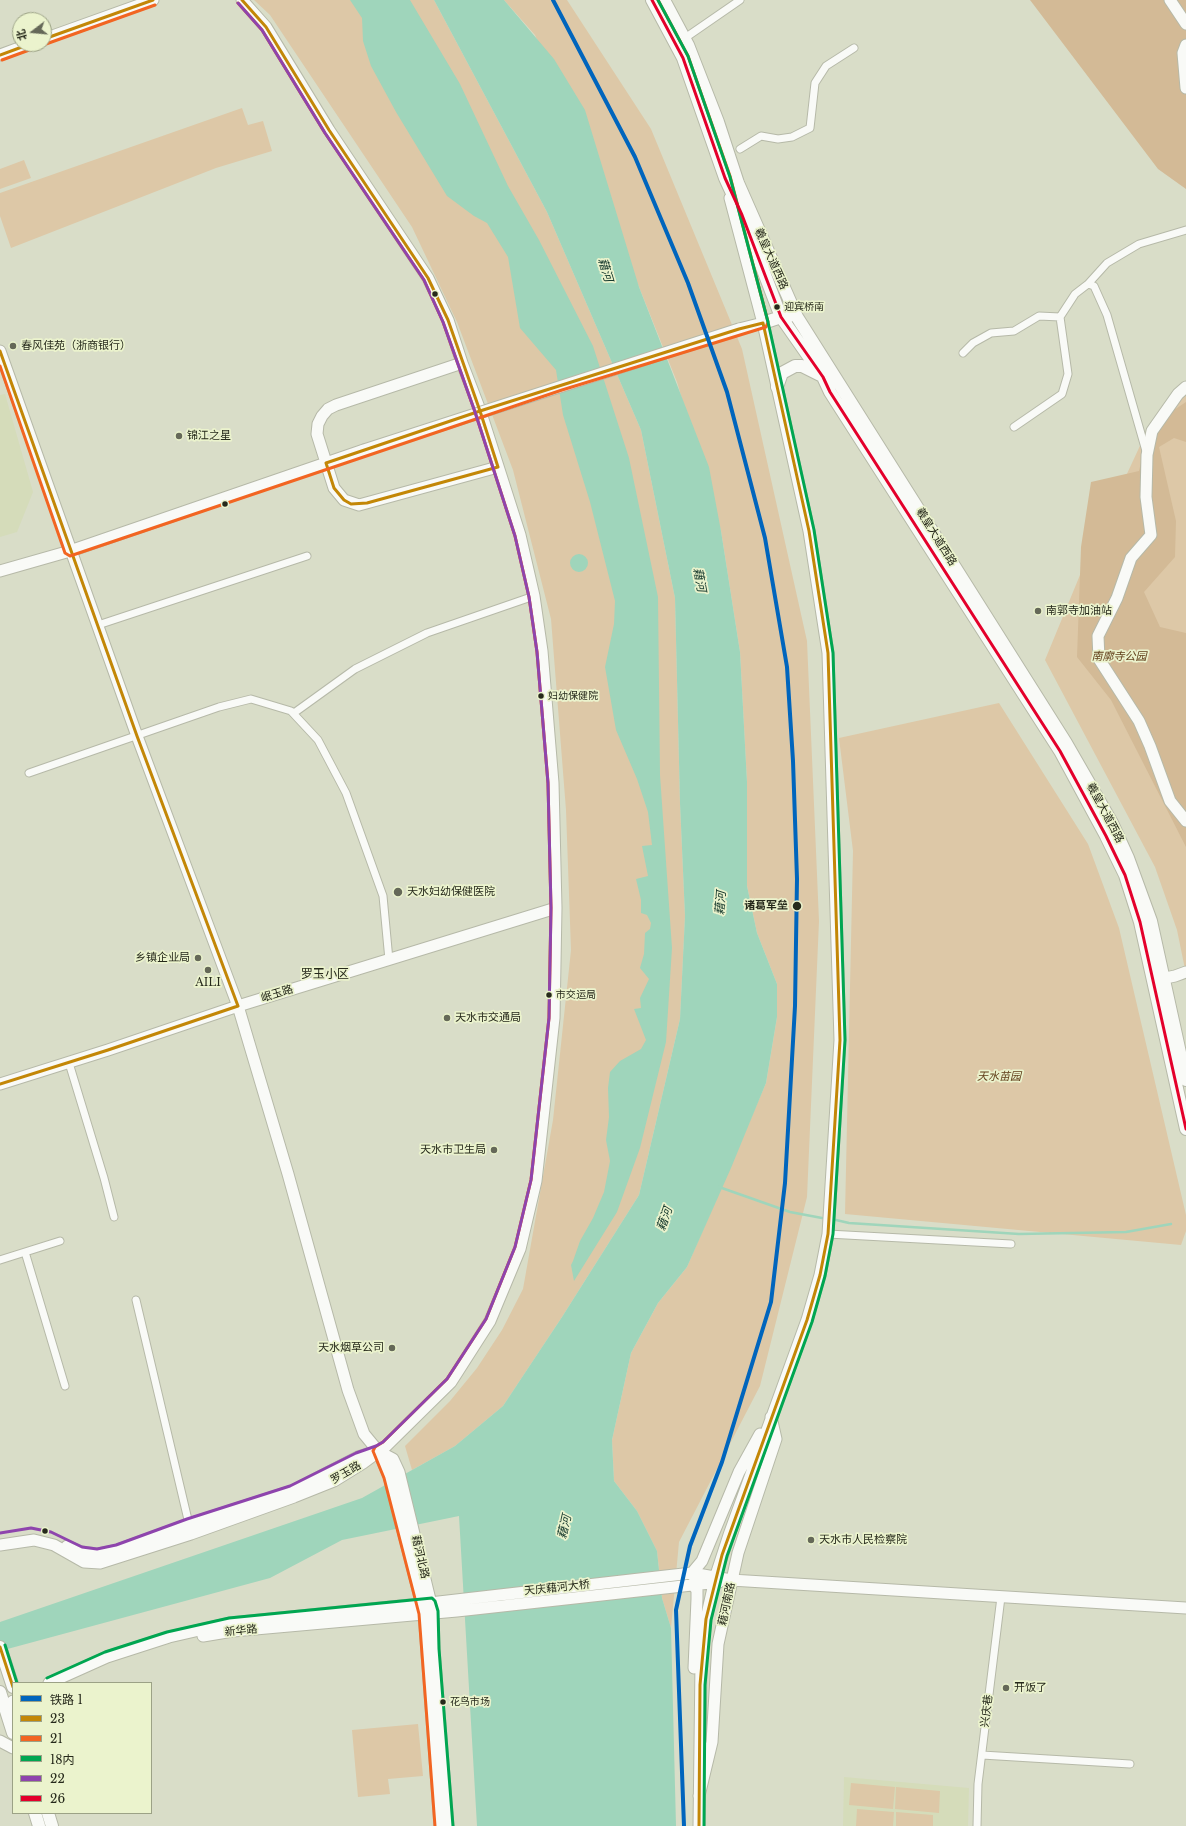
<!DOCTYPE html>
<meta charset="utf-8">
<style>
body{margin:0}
#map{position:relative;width:1186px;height:1826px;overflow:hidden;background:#d9ddc8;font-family:"Libre Baskerville","Noto Sans SC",serif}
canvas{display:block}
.legend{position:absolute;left:12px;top:1682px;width:140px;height:132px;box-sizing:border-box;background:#ebf3cd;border:1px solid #9ca286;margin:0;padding:5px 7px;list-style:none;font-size:12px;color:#26291b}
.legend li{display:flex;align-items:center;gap:8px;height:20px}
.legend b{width:20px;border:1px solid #9ca286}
.north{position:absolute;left:12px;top:12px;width:40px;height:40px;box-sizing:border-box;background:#ebf3cd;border:1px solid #9ca286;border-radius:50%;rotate:254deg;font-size:11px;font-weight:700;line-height:16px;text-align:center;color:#26291b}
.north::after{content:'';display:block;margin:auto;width:14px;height:18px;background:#656858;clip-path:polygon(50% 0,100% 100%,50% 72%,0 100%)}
</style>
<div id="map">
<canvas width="1186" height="1826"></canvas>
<ul class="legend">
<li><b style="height:5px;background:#0065bd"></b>铁路 1</li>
<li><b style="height:5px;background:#c38707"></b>23</li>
<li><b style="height:5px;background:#f26522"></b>21</li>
<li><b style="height:5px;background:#00a651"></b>18内</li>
<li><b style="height:5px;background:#8e44ad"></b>22</li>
<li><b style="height:5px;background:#e4002b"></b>26</li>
</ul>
<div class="north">北</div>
</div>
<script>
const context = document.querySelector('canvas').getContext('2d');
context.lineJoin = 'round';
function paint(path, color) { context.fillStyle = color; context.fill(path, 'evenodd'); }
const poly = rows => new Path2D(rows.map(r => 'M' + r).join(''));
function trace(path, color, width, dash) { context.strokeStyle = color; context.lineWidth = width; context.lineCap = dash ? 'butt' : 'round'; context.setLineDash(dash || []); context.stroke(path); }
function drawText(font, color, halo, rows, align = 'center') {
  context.font = font + ' "Libre Baskerville","Noto Sans SC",serif'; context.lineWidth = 3.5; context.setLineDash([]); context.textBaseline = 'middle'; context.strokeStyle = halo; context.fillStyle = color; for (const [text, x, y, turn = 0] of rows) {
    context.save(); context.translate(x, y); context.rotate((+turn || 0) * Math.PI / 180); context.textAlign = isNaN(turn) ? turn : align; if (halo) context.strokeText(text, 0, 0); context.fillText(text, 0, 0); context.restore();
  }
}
const built = poly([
 [5,394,33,492,17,532,0,537,0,395],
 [844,1777,969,1788,968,1826,843,1826]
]);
const green = poly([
 [254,0,434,0,547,212,641,430,675,598,680,803,685,916,680,1019,639,1195,562,1317,503,1406,455,1446,412,1470,405,1446,450,1401,477,1368,502,1330,523,1289,553,1120,571,950,566,810,551,619,513,470,457,322,412,227,270,15],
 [504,0,567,0,651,129,742,349,807,641,819,921,807,1197,760,1386,679,1542,671,1628,662,1598,657,1551,637,1511,614,1481,612,1440,631,1353,658,1303,687,1267,766,1083,777,1017,777,984,757,933,747,886,747,782,740,652,721,531,677,382,639,287,535,35],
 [242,108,248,125,263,121,272,151,216,168,11,248,0,216,0,193],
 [24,160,31,178,0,189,0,169],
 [1186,384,1186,974,1177,930,1155,867,1045,660,1080,575,1145,435],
 [999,703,1088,844,1119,928,1186,1215,1186,1231,1181,1245,845,1214,853,851,839,738],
 [418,1724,423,1776,388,1779,390,1794,358,1797,352,1730],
 [851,1783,895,1787,893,1809,849,1805],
 [896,1787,940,1791,939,1813,895,1809],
 [857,1809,894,1812,893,1826,856,1826],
 [896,1812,933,1815,933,1826,896,1826]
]);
const forest = poly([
 [1030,0,1186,0,1186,189,1158,169],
 [1186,402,1186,442,1174,438,1159,447,1176,521,1175,557,1144,592,1160,627,1186,633,1186,847,1111,700,1077,657,1081,547,1091,482,1139,471,1150,426]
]);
const water = poly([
 [350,0,410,0,460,84,508,186,539,240,593,346,629,458,658,597,660,775,672,948,666,1042,640,1148,617,1212,574,1281,571,1265,573,1261,580,1241,593,1218,604,1192,610,1161,606,1140,609,1117,608,1088,610,1072,620,1061,641,1049,646,1040,634,1009,641,1008,640,998,649,979,640,968,644,954,645,933,650,929,651,923,647,915,641,913,641,900,636,879,648,876,642,846,652,845,648,812,637,779,616,730,605,667,614,624,615,601,590,502,563,415,556,370,520,328,508,257,487,223,474,216,447,196,396,112,371,66,363,41,362,18],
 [434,0,504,0,554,59,585,110,639,287,709,467,721,531,740,652,747,782,747,886,757,933,777,984,777,1017,766,1083,731,1168,687,1267,658,1303,631,1353,612,1440,614,1481,637,1511,657,1551,662,1598,671,1628,676,1826,477,1826,459,1516,342,1540,270,1578,0,1651,0,1622,362,1498,455,1446,503,1406,562,1317,639,1195,680,1019,685,916,680,803,675,598,641,430,547,212],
 '570 563a9 9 0 1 1 18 0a9 9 0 1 1-18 0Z'
]);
const stream = poly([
 [719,1187,790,1212,822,1218],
 [836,1220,849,1223,1019,1234,1126,1232,1171,1224]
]);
const street = poly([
 [685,38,740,0],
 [740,149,761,136,778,139,792,137,810,128,815,83,826,66,854,48],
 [1088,284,1107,263,1139,244,1186,230],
 [963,353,973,343,991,333,1014,331,1039,316,1060,317],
 [1014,427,1062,394,1068,374,1060,317,1075,294,1088,284,1094,286,1107,315,1146,451],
 [98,625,307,556],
 [294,713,355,669,427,633,534,596],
 [29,773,219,707,251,699,291,711,318,740,346,793,383,896,389,960],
 [69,1063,104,1178,114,1217],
 [828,1234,1011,1244],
 [25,1252,65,1386],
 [0,1260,60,1241],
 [136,1300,189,1524],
 [982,1755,1130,1764],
 [977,1826,978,1784,1001,1597]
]);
const secondary = poly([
 [1170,0,1186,24],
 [44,39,153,0],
 [1186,45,1183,53,1186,88],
 [0,55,30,44],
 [739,329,763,323],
 [0,351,137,736,238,1006,288,1174,348,1390,364,1434,378,1451,389,1476,424,1613,440,1826],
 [462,363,336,405,328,409,322,416,318,424,317,434,334,488,344,500,359,505,498,467],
 [1186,387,1178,394,1152,431,1147,455,1146,497,1151,535,1131,558,1117,598,1098,636,1099,659,1139,721,1150,746,1170,801,1186,821],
 [0,571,70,551,364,450],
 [1156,980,1175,976,1186,972],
 [0,1084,108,1050,238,1006,556,908],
 [378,1451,393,1459,399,1472,433,1612,434,1649,448,1826],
 [0,1545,34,1540,54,1545,84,1562,100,1563,191,1534,294,1497,334,1481,363,1463,386,1446,451,1382,490,1321,520,1249,536,1181,554,1018,556,908,553,783,542,651,534,596,520,535,480,410,462,363,448,320,428,278,329,130,266,27,242,0],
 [67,1546,81,1552,97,1554,117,1550,189,1524,292,1491,358,1457,374,1452],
 [717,1572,729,1535,807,1320,820,1275,828,1234,840,1040,828,653,809,531,763,323,730,198],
 [692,1573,702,1561,739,1472,760,1434],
 [692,1584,697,1590,697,1599,694,1668],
 [203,1636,233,1631,457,1611,719,1582],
 [49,1683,107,1657,169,1637,230,1623,430,1603,692,1573,731,1580,1186,1608],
 [6,1708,13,1701],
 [0,1741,13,1748],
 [699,1796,712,1742,718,1644,738,1553,776,1439,771,1417],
 [699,1826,701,1663,706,1619,713,1588]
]);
const primary = poly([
 [652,0,683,58,725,178,742,215,781,317,823,377,830,392,1060,751,1106,836,1125,875,1140,922,1186,1129],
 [664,0,688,45,718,122,738,183,797,317,1066,743,1112,823,1128,858,1151,921,1186,1080],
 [763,323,781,317,788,317],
 [777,387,782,373,795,366,802,366,820,375],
 [0,1647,13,1687],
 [0,1692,13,1733],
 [35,1813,39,1826],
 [48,1813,52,1826]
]);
const secondaryBridge = poly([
 [364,450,739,329]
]);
const bus1 = poly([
 [242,0,266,27,329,130,428,278,448,320,480,411],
 [44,39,153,0],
 [0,55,30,44],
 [0,351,137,736,238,1006,108,1050,0,1084],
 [480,411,498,467,367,503,351,504,344,500,334,488,326,463,480,411],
 [480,411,739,329,763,323,809,531,828,653,840,1040,828,1234,820,1275,807,1320,722,1555,706,1619,700,1685,699,1826],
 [0,1647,13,1687]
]);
const bus2 = poly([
 [238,3,262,30,325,133,424,280,443,322,475,412,515,536,529,597,537,652,548,783,551,908,549,1018,531,1180,515,1247,486,1319,447,1379,383,1442,375,1447,373,1451,384,1478,419,1614,435,1826],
 [46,44,155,5],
 [2,60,32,49],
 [0,366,65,553,70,556,562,390,766,327,768,322,730,176,688,56,658,0]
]);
const bus3 = poly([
 [658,0,688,56,730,177,768,322,814,530,833,653,845,1040,833,1234,825,1276,812,1322,727,1556,711,1620,705,1685,704,1826],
 [5,1645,17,1683],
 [47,1678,105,1652,167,1632,229,1618,432,1598,435,1601,438,1611,439,1649,453,1826]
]);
const bus4 = poly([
 [0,1533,31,1528,51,1532,82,1547,97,1549,116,1545,187,1519,290,1486,356,1453,376,1446,383,1442,447,1379,486,1319,515,1247,531,1180,549,1018,551,908,548,783,537,652,529,597,515,536,475,412,443,322,424,280,325,133,262,30,238,3]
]);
const bus5 = poly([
 [652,0,683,58,725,178,742,215,781,317,823,377,830,392,1060,751,1106,836,1125,875,1140,922,1186,1129]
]);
const rail1 = poly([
 [553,0,635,157,688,283,727,392,765,538,787,667,793,761,797,879,795,1006,785,1183,771,1302,722,1462,690,1546,676,1610,684,1826]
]);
const markers = [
 [435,294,3.5,"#26291b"],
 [777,307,3.5,"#26291b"],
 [13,346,4,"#656858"],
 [179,436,4,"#656858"],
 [225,504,3.5,"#26291b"],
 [1038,611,4,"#656858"],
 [541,696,3.5,"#26291b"],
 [398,892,5,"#656858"],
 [797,906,5,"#26291b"],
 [198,958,4,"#656858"],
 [208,970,4,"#656858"],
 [549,995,3.5,"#26291b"],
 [447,1018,4,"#656858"],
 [494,1150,4,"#656858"],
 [392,1348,4,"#656858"],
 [45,1531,3.5,"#26291b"],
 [811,1540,4,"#656858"],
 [1006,1688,4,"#656858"],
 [443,1702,3.5,"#26291b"]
];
const busNames = [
 ["迎宾桥南",784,307],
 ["妇幼保健院",548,696],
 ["市交运局",556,995],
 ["花鸟市场",450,1702]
];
const streetNames = [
 ["羲皇大道西路",771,259,66],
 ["羲皇大道西路",936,537,58],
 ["羲皇大道西路",1105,813,62],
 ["岷玉路",277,994,-17],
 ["罗玉路",346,1473,-30],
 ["藉河北路",420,1557,77],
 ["天庆藉河大桥",557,1588,-6],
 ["藉河南路",727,1604,-78],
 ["新华路",241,1631,-6],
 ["兴庆巷",987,1711,-83]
];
const poiNames = [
 ["春风佳苑（浙商银行）",21,346],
 ["锦江之星",187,436],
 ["南郭寺加油站",1046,611],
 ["天水妇幼保健医院",407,892],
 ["乡镇企业局",190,958,"right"],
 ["AILI",208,983,"center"],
 ["天水市交通局",455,1018],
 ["天水市卫生局",486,1150,"right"],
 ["天水烟草公司",384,1348,"right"],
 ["天水市人民检察院",819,1540],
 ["开饭了",1014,1688]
];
const parkNames = [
 ["南廓寺公园",1119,657],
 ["天水苗园",999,1077]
];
const stopNames = [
 ["诸葛军垒",788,906]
];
const waterNames = [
 ["藉河",605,270,73],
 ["藉河",699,580,79],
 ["藉河",721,903,-86],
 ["藉河",665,1219,-71],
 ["藉河",565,1527,-77]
];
const neighbourhoodNames = [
 ["罗玉小区",325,975]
];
paint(built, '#d5dcba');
paint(green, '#ddc8a7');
paint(forest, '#d3ba96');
paint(water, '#9fd5bb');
trace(stream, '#9fd5bb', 2.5);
trace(street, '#b6b9a8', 9);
trace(secondary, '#b6b9a8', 13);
trace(primary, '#b6b9a8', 14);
trace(street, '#f9faf7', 7);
trace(secondary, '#f9faf7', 11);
trace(primary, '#f9faf7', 12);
trace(secondaryBridge, '#b6b9a8', 13, []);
trace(secondaryBridge, '#f9faf7', 11);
trace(bus1, '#c38707', 3);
trace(bus2, '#f26522', 3);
trace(bus3, '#00a651', 3);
trace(bus4, '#8e44ad', 3);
trace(bus5, '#e4002b', 3);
trace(rail1, '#0065bd', 4);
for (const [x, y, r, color] of markers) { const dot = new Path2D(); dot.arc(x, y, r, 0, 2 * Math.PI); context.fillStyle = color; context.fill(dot); trace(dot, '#ebf3cd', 1.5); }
drawText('10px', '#26291b', '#ebf3cd', busNames, 'left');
drawText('11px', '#26291b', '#ebf3cd', streetNames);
drawText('11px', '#26291b', '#ebf3cd', poiNames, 'left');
drawText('italic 11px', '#63411c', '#ebf3cd', parkNames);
drawText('bold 11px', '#26291b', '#ebf3cd', stopNames, 'right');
drawText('italic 12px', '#16392d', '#ebf3cd', waterNames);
drawText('12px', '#26291b', '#ebf3cd', neighbourhoodNames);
</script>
